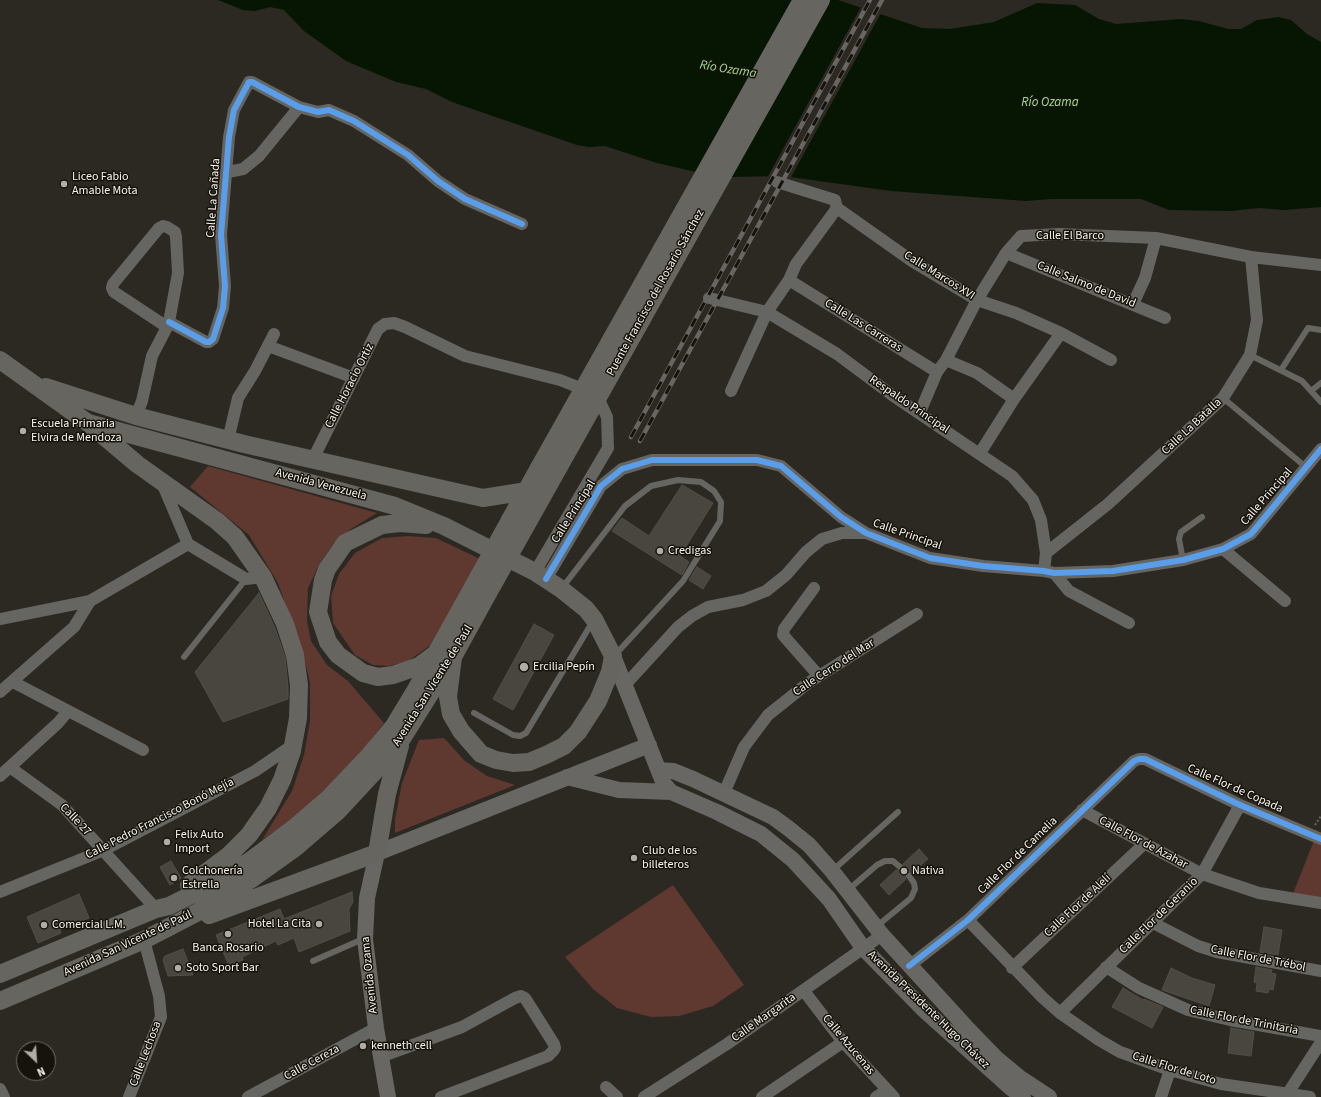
<!DOCTYPE html>
<meta charset="utf-8">
<style>
body{margin:0}
#map{position:relative;width:1321px;height:1097px;overflow:hidden;background:#2c2922;font-family:"Source Sans 3",sans-serif}
canvas{display:block}
.north{position:absolute;left:16px;top:1041px;width:40px;height:40px;box-sizing:border-box;background:#16130d;border:1px solid #706d66;border-radius:50%;rotate:155deg;font-size:11px;font-weight:700;line-height:16px;text-align:center;color:#f8f3eb}
.north::after{content:'';display:block;margin:auto;width:14px;height:18px;background:#b1aca5;clip-path:polygon(50% 0,100% 100%,50% 72%,0 100%)}
</style>
<div id="map">
<canvas width="1321" height="1097"></canvas>
<div class="north">N</div>
</div>
<script>
const context = document.querySelector('canvas').getContext('2d');
context.lineJoin = 'round';
function paint(path, color) { context.fillStyle = color; context.fill(path, 'evenodd'); }
const poly = rows => new Path2D(rows.map(r => 'M' + r).join(''));
function trace(path, color, width, dash) { context.strokeStyle = color; context.lineWidth = width; context.lineCap = dash ? 'butt' : 'round'; context.setLineDash(dash || []); context.stroke(path); }
function drawText(font, color, halo, rows, align = 'center') {
  context.font = font + ' "Source Sans 3",sans-serif'; context.lineWidth = 3; context.setLineDash([]); context.textBaseline = 'middle'; context.strokeStyle = halo; context.fillStyle = color; for (const [text, x, y, turn = 0] of rows) {
    context.save(); context.translate(x, y); context.rotate((+turn || 0) * Math.PI / 180); context.textAlign = isNaN(turn) ? turn : align; if (halo) context.strokeText(text, 0, 0); context.fillText(text, 0, 0); context.restore();
  }
}
const green = poly([
 [208,466,377,513,351,529,333,544,320,563,308,588,307,621,311,641,327,665,348,681,384,723,349,768,323,794,292,819,262,840,292,791,304,755,310,721,310,683,304,657,278,583,249,535,190,487],
 [408,536,436,538,480,559,431,645,408,661,389,666,373,665,355,655,333,623,331,596,339,574,355,553,382,538],
 [444,738,465,761,487,776,515,785,395,833,395,819,402,783,419,740],
 [1315,838,1321,841,1321,901,1292,896],
 [673,885,744,985,713,1006,679,1016,651,1017,617,1008,593,989,565,957]
]);
const water = poly([
 [218,0,838,0,922,28,950,29,994,22,1037,3,1075,5,1099,19,1116,24,1181,19,1199,21,1228,29,1241,29,1257,20,1279,17,1291,20,1307,34,1321,42,1321,207,1284,210,1259,208,1231,211,1169,210,1141,199,1051,199,1026,201,891,191,783,176,732,177,705,174,657,163,605,146,589,147,577,145,452,102,426,89,396,82,346,61,304,31,284,10,270,7,255,11,243,10]
]);
const pier = poly([
 [861,7,881,13,790,179,767,178]
]);
const building = poly([
 [682,485,713,503,680,556,689,562,682,575,612,531,622,518,649,536,682,485],
 [697,567,711,576,703,589,689,580,697,567],
 [259,593,275,628,285,657,288,686,288,699,223,722,195,672,259,593],
 [534,624,554,635,513,710,493,699,534,624],
 [919,849,928,859,912,873,906,873,905,876,906,879,889,895,880,885,896,870,900,871,903,870,903,864,919,849],
 [171,861,181,878,170,885,160,867,171,861],
 [352,892,353,902,349,909,350,931,299,952,294,938,278,945,276,941,242,957,243,960,229,966,216,935,280,909,284,919,352,892],
 [79,894,89,918,60,930,61,933,38,943,27,917,79,894],
 [1264,927,1282,930,1278,955,1260,952,1264,927],
 [183,949,193,975,168,976,163,960,165,956,183,949],
 [1256,967,1272,970,1271,973,1276,974,1273,990,1269,989,1268,993,1256,991,1257,983,1254,982,1256,967],
 [1171,968,1192,978,1215,985,1209,1006,1162,990,1171,968],
 [1123,988,1143,1000,1144,999,1163,1007,1152,1028,1112,1007,1123,988],
 [1231,1028,1254,1032,1251,1056,1228,1053,1231,1028]
]);
const path = poly([
 [1315,825,1321,816]
]);
const lane = poly([
 [1250,355,1302,381,1321,402],
 [1281,370,1308,328,1321,330],
 [1311,391,1321,383],
 [1223,398,1307,468],
 [1183,560,1179,539,1181,532,1202,517],
 [562,588,625,506,651,486,678,480,701,482,714,491,721,502,720,521,683,581,615,655],
 [184,657,246,579],
 [474,713,513,735,520,736,526,733,593,621],
 [832,871,898,812],
 [848,890,877,865,885,861,893,861,900,867],
 [877,926,911,898,915,889,914,883,909,876],
 [313,961,363,939]
]);
const street = poly([
 [228,172,243,169,259,156,299,107],
 [777,182,835,200,837,208,912,261,977,300,1016,313,1061,333,1111,360],
 [1006,253,1165,318],
 [789,280,937,372],
 [709,298,767,312,837,354,892,395,1012,476,1033,500,1041,520,1046,553,1044,571],
 [1133,304,1145,278,1156,238],
 [169,322,206,342,209,342,213,339,223,308,225,286,221,235,229,137,234,110,249,82,252,82,299,107,318,112,329,110,354,121,408,155,438,181,465,199,522,224],
 [268,346,354,378],
 [946,360,977,373,1014,399],
 [731,391,767,312,789,280,796,264,837,208],
 [920,412,937,372,946,360,977,300,1006,253,1021,236,1059,234,1156,238,1251,257,1321,265],
 [136,416,142,401,152,356,167,327,169,322,178,273,176,237,175,232,167,227,163,226,159,228,113,284,112,288,114,292,167,327],
 [228,440,238,398,255,371,274,334],
 [980,453,1014,399,1061,333],
 [313,459,378,329,385,324,394,323,405,327,465,356,560,380,583,389,601,404,607,417,608,448,535,572],
 [162,483,188,544],
 [1223,549,1285,601],
 [1046,553,1108,504,1223,398,1250,355,1257,320,1251,257],
 [1054,573,1069,591,1129,623],
 [546,579,601,486,622,469,652,460,757,460,781,466,841,517,866,533,930,558,983,566,1044,571,1054,573,1113,571,1183,560,1223,549,1251,534,1321,449],
 [814,588,784,629,783,635,819,676],
 [0,619,90,601,188,544,246,579,263,577],
 [13,682,143,750],
 [626,684,678,627,692,616,708,607,743,600,766,591,786,575,806,552,822,539,842,533,864,533],
 [0,692,74,627,90,601],
 [11,768,62,805,156,909],
 [0,776,58,723,68,711],
 [724,793,744,747,768,715,808,683,917,614],
 [1082,810,1202,874,1259,893,1321,903],
 [0,892,104,850,255,771,293,745],
 [968,920,1043,998,1060,1013,1099,1040,1120,1052,1170,1070,1221,1084,1310,1097],
 [1153,923,1198,946,1217,952,1321,971],
 [909,966,968,920,1134,761,1139,759,1145,759,1240,805,1321,839],
 [1106,967,1139,988,1188,1010,1230,1020,1321,1036],
 [1012,968,1144,844],
 [804,991,843,1042,894,1097],
 [1060,1013,1202,874,1240,805],
 [380,1057,462,1027,515,998,521,996,525,998,554,1044,555,1048,553,1051,548,1056,441,1097],
 [606,1087,617,1097],
 [0,1089,4,1097],
 [1288,1093,1321,1042],
 [129,1097,161,1017,159,996,144,940],
 [248,1097,376,1028],
 [644,1097,727,1044,882,935],
 [762,1097,843,1042],
 [876,1097,887,1090],
 [1161,1097,1170,1070]
]);
const secondary = poly([
 [613,656,664,784,671,792,717,812,761,834,793,860,829,899,863,948,923,1009,1011,1088,1023,1097],
 [659,770,673,771,693,779,773,817,788,828,809,845,832,871,882,935,966,1027,997,1059,1020,1078,1049,1097],
 [567,777,619,790,671,792],
 [388,1097,376,1028,365,939,367,898,377,853,649,745]
]);
const primary = poly([
 [0,360,88,423,395,506,444,526,535,572,561,589,586,609,594,619,613,656,610,672,598,701,578,732,564,746,546,755,529,762,513,763,496,760,481,754,461,731,451,714,448,697,453,657],
 [46,387,136,416,244,444,456,492,483,498,527,491],
 [92,426,137,464,217,521,235,537,263,577,285,624,295,655,299,685,298,718,292,751,282,780,268,808,249,835,228,856,189,885],
 [510,520,539,468],
 [426,525,400,523,382,525,345,543,327,569,323,580,318,612,328,642,338,655,363,673,378,677,393,675,419,666,434,655],
 [209,915,377,853,387,794,400,746],
 [0,974,156,909,169,906,209,886,250,861,294,828,329,798,367,758,394,726,414,693,479,576],
 [0,1001,144,940,198,912,253,878,295,848,338,811,377,769,403,737,453,657,492,586]
]);
const rail = poly([
 [631,437,870,0],
 [640,441,882,0]
]);
const primaryBridge = poly([
 [539,468,802,0],
 [479,576,510,520],
 [492,586,821,0]
]);
const cycleway = poly([
 [169,322,206,342,209,342,213,339,223,308,225,286,221,235,229,137,234,110,249,82,252,82,299,107,318,112,329,110,354,121,408,155,438,181,465,199,522,224],
 [546,579,601,486,622,469,652,460,757,460,781,466,841,517,866,533,930,558,983,566,1044,571,1054,573,1113,571,1183,560,1223,549,1251,534,1321,449],
 [909,966,968,920,1134,761,1139,759,1145,759,1240,805,1321,839]
]);
const markers = [
 [64,184,4,"#b1aca5"],
 [23,431,4,"#b1aca5"],
 [660,551,4,"#b1aca5"],
 [524,667,5,"#b1aca5"],
 [167,842,4,"#b1aca5"],
 [634,858,4,"#b1aca5"],
 [904,871,4,"#b1aca5"],
 [174,878,4,"#b1aca5"],
 [319,924,4,"#b1aca5"],
 [44,925,4,"#b1aca5"],
 [228,934,4,"#b1aca5"],
 [178,968,4,"#b1aca5"],
 [363,1046,4,"#b1aca5"]
];
const poiNames = [
 ["Liceo Fabio",72,177],
 ["Amable Mota",72,191],
 ["Escuela Primaria",31,424],
 ["Elvira de Mendoza",31,438],
 ["Credigas",668,551],
 ["Ercilia Pepín",533,667],
 ["Felix Auto",175,835],
 ["Import",175,849],
 ["Club de los",642,851],
 ["billeteros",642,865],
 ["Colchonería",182,871],
 ["Estrella",182,885],
 ["Nativa",912,871],
 ["Hotel La Cita",311,924,"right"],
 ["Comercial L.M.",52,925],
 ["Banca Rosario",228,948,"center"],
 ["Soto Sport Bar",186,968],
 ["kenneth cell",371,1046]
];
const streetNames = [
 ["Calle La Cañada",214,198,-86],
 ["Calle El Barco",1070,236],
 ["Calle Marcos XVI",939,276,32],
 ["Calle Salmo de David",1086,285,22],
 ["Puente Francisco del Rosario Sánchez",656,293,-61],
 ["Calle Las Carreras",863,326,32],
 ["Calle Horacio Ortiz",350,386,-63],
 ["Respaldo Principal",909,405,34],
 ["Calle La Batalla",1192,427,-43],
 ["Avenida Venezuela",321,485,15],
 ["Calle Principal",1267,497,-49],
 ["Calle Principal",574,512,-58],
 ["Calle Principal",907,535,19],
 ["Calle Cerro del Mar",834,668,-33],
 ["Avenida San Vicente de Paúl",433,686,-58],
 ["Calle Flor de Copada",1235,789,24],
 ["Calle Pedro Francisco Bonó Mejía",160,819,-27],
 ["Calle 27",75,820,46],
 ["Calle Flor de Azahar",1143,843,28],
 ["Calle Flor de Camelia",1018,856,-44],
 ["Calle Flor de Alelí",1078,906,-43],
 ["Calle Flor de Geranio",1159,916,-44],
 ["Avenida San Vicente de Paúl",128,944,-25],
 ["Calle Flor de Trébol",1258,959,11],
 ["Avenida Ozama",370,975,-96],
 ["Avenida Presidente Hugo Chávez",928,1010,44],
 ["Calle Margarita",764,1018,-35],
 ["Calle Flor de Trinitaria",1244,1021,11],
 ["Calle Azucenas",848,1045,50],
 ["Calle Lechosa",146,1054,-69],
 ["Calle Cereza",312,1063,-29],
 ["Calle Flor de Loto",1174,1069,17]
];
const waterNames = [
 ["Río Ozama",728,70,9],
 ["Río Ozama",1050,103]
];
paint(green, '#5f382f');
paint(water, '#061603');
paint(pier, '#2c2922');
paint(building, '#49453f');
trace(building, '#524e49', 1);
trace(path, '#686562', 2, [2, 2]);
trace(lane, '#656562', 6);
trace(street, '#656562', 12);
trace(secondary, '#686763', 16);
trace(primary, '#666560', 18);
trace(rail, '#686562', 4.5);
trace(rail, '#16130d', 3, [9]);
trace(primaryBridge, '#666560', 18);
trace(cycleway, '#5a9eea', 6);
for (const [x, y, r, color] of markers) { const dot = new Path2D(); dot.arc(x, y, r, 0, 2 * Math.PI); context.fillStyle = color; context.fill(dot); trace(dot, '#16130d', 1.5); }
drawText('12px', '#f8f3eb', '#16130d', poiNames, 'left');
drawText('12px', '#f8f3eb', '#16130d', streetNames);
drawText('italic 13px', '#9fdc88', '#16130d', waterNames);
</script>
